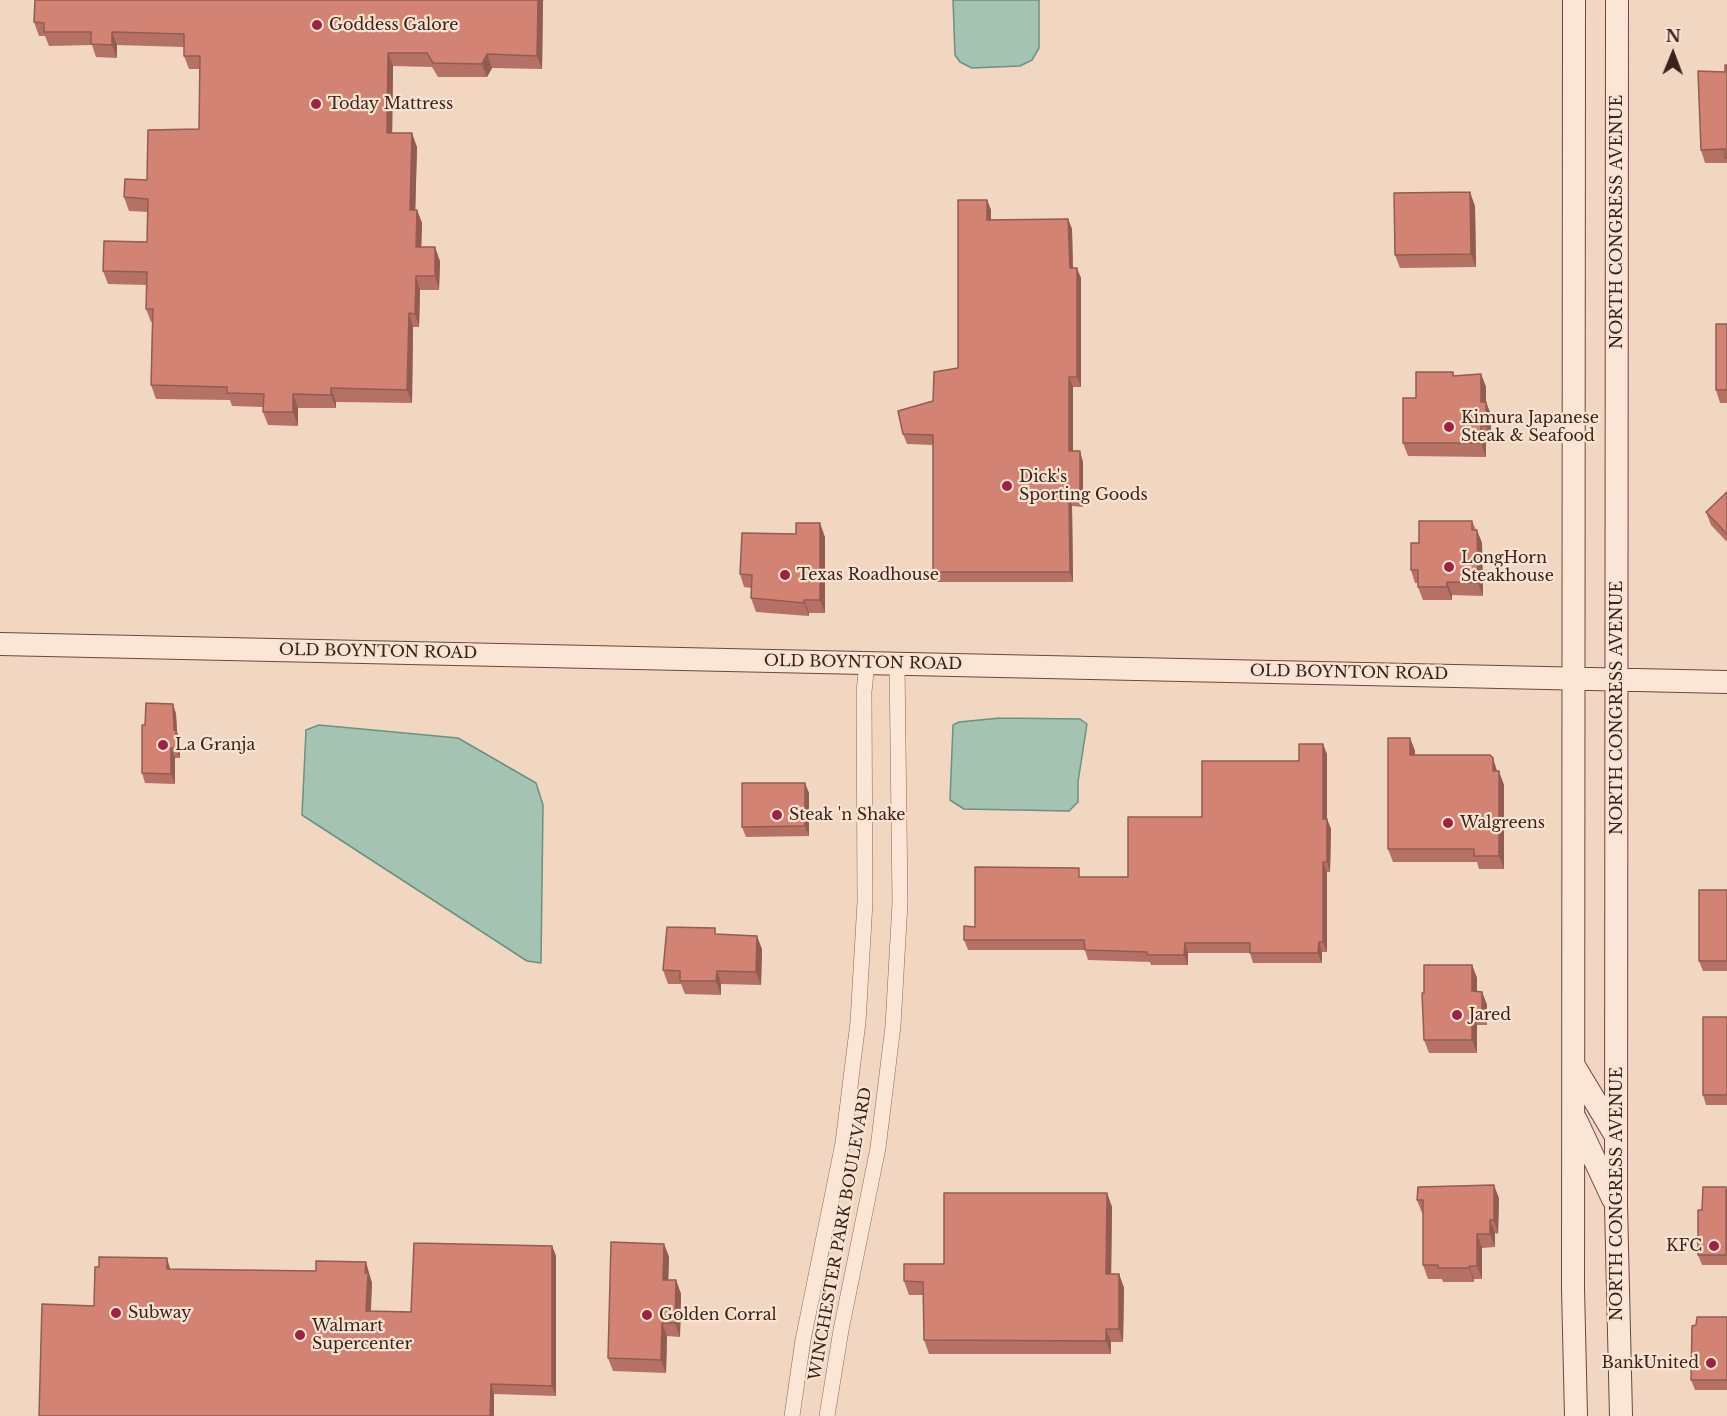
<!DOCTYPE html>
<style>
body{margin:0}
#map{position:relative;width:1727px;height:1416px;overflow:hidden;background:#f1d6c1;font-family:"Libre Baskerville",serif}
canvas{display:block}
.north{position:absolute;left:1643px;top:24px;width:60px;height:60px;-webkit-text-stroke:4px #f8e3d1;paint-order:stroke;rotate:1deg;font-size:16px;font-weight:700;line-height:24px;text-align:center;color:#3b231c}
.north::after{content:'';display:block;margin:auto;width:21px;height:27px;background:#3b231c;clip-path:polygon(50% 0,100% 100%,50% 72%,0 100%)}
</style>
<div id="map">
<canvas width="1727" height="1416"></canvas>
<div class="north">N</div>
</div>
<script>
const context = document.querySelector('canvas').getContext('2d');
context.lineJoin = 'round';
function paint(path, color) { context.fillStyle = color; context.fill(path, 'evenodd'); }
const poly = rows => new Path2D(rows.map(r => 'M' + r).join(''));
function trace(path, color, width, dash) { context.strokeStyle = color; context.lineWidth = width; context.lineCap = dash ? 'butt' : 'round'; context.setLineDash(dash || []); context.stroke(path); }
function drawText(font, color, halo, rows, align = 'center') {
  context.font = font + ' "Libre Baskerville",serif'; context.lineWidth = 4.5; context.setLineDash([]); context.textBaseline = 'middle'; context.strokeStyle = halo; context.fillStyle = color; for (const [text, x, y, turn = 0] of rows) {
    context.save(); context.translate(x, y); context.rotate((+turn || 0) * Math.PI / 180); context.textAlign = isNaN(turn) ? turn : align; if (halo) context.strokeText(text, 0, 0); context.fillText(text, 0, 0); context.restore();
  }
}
const water = poly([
 [953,0,1039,0,1039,48,1032,60,1020,66,972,68,960,62,955,55,953,0],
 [1000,718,1080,719,1087,724,1078,782,1078,802,1069,811,964,809,950,800,953,725,959,722,1000,718],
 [319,725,458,738,536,783,543,805,541,963,527,961,302,815,306,730,319,725]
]);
const street = poly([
 [792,1416,803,1340,843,1143,858,1022,865,902,864,692,867,663],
 [827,1416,841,1330,878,1148,893,1026,900,903,897,663]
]);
const secondary = poly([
 [1574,0,1573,1288,1576,1416],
 [1617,0,1616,1205,1621,1416],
 [0,644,1727,682],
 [1574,1066,1616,1136],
 [1576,1120,1613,1199]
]);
const wall = poly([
 [35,0,544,0,543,1,542,69,492,68,487,77,438,77,432,67,393,66,392,133,417,147,415,210,417,210,422,223,421,247,440,261,439,290,420,290,419,327,413,327,412,403,336,402,336,408,298,408,298,426,268,425,263,412,263,407,232,406,230,400,156,399,151,385,152,322,151,322,146,309,147,285,108,284,103,271,147,242,148,212,129,211,124,197,147,180,199,129,200,69,189,69,184,56,184,47,117,45,117,58,96,57,92,45,49,46,45,36,39,36,34,22],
 [1727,65,1727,163,1705,163,1701,150],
 [987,200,991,210,991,220,1068,219,1072,229,1073,268,1081,278,1081,387,1073,387,1073,451,1083,462,1083,507,1072,506,1073,582,936,582,933,572,933,445,907,444,903,434,933,401,958,368],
 [1475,206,1476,267,1400,268,1395,255],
 [1727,324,1727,403,1720,403,1716,390],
 [1453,372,1454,376,1481,374,1486,387,1486,402,1491,415,1491,439,1486,439,1486,457,1408,456,1403,443,1416,398],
 [1727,492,1727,542,1711,525,1706,512],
 [1472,521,1482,543,1483,596,1452,595,1452,600,1423,600,1418,587,1418,583,1415,583,1411,570,1419,543],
 [825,537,825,613,809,613,809,616,756,612,751,598,752,588,744,587,740,574],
 [173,704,176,714,177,732,180,740,180,758,175,758,175,784,145,783,142,773,145,725],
 [1410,738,1415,751,1415,755,1497,771,1504,785,1504,869,1479,869,1477,862,1393,862,1388,849],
 [1327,754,1327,819,1331,829,1330,872,1327,872,1327,952,1322,952,1322,963,1253,963,1250,953,1188,953,1188,965,1151,965,1150,962,1088,960,1085,950,968,950,964,940,975,927,1083,877,1128,877,1202,817,1299,761],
 [809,793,809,836,746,837,742,827],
 [1727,890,1727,971,1703,971,1699,961],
 [717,934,762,949,761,985,721,984,721,995,685,994,681,984,668,984,663,970],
 [1472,965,1477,978,1477,992,1482,992,1487,1005,1487,1025,1477,1025,1477,1053,1429,1053,1424,1040,1424,993],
 [1727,1017,1727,1105,1706,1105,1703,1095],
 [1727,1189,1727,1265,1702,1265,1698,1255,1702,1210],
 [1107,1193,1112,1207,1111,1274,1119,1274,1124,1288,1123,1342,1111,1342,1111,1354,929,1354,924,1340,924,1295,909,1295,904,1281],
 [1499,1198,1498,1234,1495,1233,1495,1247,1482,1248,1482,1279,1474,1279,1474,1282,1443,1282,1442,1279,1428,1279,1423,1265,1423,1213,1422,1213,1417,1200],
 [664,1244,669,1257,668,1280,676,1280,681,1294,680,1337,667,1336,666,1373,613,1371,608,1358],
 [552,1246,556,1256,556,1396,494,1394,494,1416,39,1416,170,1269,369,1272,369,1276,372,1283,371,1311,411,1312],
 [1727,1317,1727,1390,1695,1390,1691,1380]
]);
const shadedWall = poly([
 [538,0,543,0,542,69,537,56],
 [112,32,117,45,117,58,112,45],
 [388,53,393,66,392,146,387,133],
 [487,54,492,68,487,77,482,64],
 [412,133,417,147,415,223,410,210],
 [1470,192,1475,206,1476,267,1471,254],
 [987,200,991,210,991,230,987,220],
 [417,210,422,223,421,260,416,247],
 [1068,219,1072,229,1073,278,1070,268],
 [435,247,440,261,439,290,435,276],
 [1077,268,1081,278,1081,387,1077,377],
 [416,276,420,290,419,327,415,314],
 [409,313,413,327,412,403,407,390],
 [1481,374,1486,387,1486,415,1481,402],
 [1069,377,1073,387,1073,461,1069,451],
 [331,388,336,402,336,408,331,395],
 [293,394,298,408,298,426,293,412],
 [1486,402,1491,415,1491,439,1486,426],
 [1481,426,1486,439,1486,457,1481,443],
 [1080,451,1083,462,1083,507,1080,497],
 [1069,496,1072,506,1073,582,1070,572],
 [820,523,825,537,825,613,820,600],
 [1477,530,1482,543,1483,596,1478,583],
 [1447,582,1452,595,1452,600,1447,587],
 [804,600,809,613,809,616,804,603],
 [173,704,176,714,177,732,180,740,180,758,176,748,174,730],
 [1410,738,1415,751,1415,768,1410,755],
 [1323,744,1327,754,1327,829,1323,819],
 [171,748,175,758,175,784,171,774],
 [1493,758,1497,771,1493,771],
 [1499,771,1504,785,1504,869,1499,856],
 [805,783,809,793,809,836,805,826],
 [1327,819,1331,829,1330,872,1327,862],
 [1323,862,1327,872,1327,952,1323,942],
 [757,936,762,949,761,985,756,972],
 [1319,942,1322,952,1322,963,1318,953],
 [1185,943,1188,953,1188,965,1184,955],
 [1472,965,1477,978,1477,1005,1472,991],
 [717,971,721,984,721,995,716,981],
 [1482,992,1487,1005,1487,1025,1482,1012],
 [1472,1011,1477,1025,1477,1053,1472,1040],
 [1494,1185,1499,1198,1498,1234,1494,1220],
 [1107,1193,1112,1207,1111,1287,1106,1274],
 [1490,1220,1495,1233,1495,1247,1490,1234],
 [1477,1234,1482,1248,1482,1279,1477,1266],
 [664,1244,669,1257,668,1293,663,1280],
 [552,1246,556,1256,556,1396,552,1386],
 [167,1258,170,1268,170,1279,167,1269],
 [366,1262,372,1283,370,1321,366,1311],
 [1469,1266,1474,1279,1474,1282,1469,1268],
 [1119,1274,1124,1288,1123,1342,1119,1329],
 [676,1280,681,1294,680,1337,675,1323],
 [662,1323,667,1336,666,1373,661,1360],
 [1106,1329,1111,1342,1111,1354,1106,1341],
 [491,1384,494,1394,494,1416,490,1416]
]);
const building = poly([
 [35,0,538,0,537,56,487,54,482,64,433,63,427,53,388,53,387,133,412,133,410,210,417,210,416,247,435,247,435,276,416,276,415,314,409,313,407,390,331,388,331,395,293,394,293,412,263,412,264,394,227,393,227,387,151,385,153,309,146,309,147,272,103,271,104,241,147,242,148,199,124,197,125,179,147,180,148,130,199,129,200,56,184,56,184,34,112,32,112,45,91,44,91,32,44,32,44,23,34,22,35,0],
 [1725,65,1727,65,1727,158,1725,158,1725,149,1701,150,1698,71,1725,72,1725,65],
 [1470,192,1471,254,1395,255,1394,193,1470,192],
 [958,200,987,200,987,220,1068,219,1070,268,1077,268,1077,377,1069,377,1069,451,1080,451,1080,497,1069,496,1070,572,933,572,933,435,903,434,898,411,933,401,934,372,958,368,958,200],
 [1716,324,1727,324,1727,390,1716,390,1716,324],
 [1416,372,1453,372,1453,376,1481,374,1481,402,1486,402,1486,426,1481,426,1481,443,1403,443,1403,398,1416,398,1416,372],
 [1727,492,1727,534,1706,512,1727,492],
 [1419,521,1472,521,1472,530,1477,530,1478,583,1447,582,1447,587,1418,587,1418,570,1411,570,1411,543,1419,543,1419,521],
 [796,523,820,523,820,600,804,600,804,603,751,598,752,575,740,574,742,533,796,534,796,523],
 [146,703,173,704,174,730,176,730,176,748,171,748,171,774,142,773,142,725,145,725,146,703],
 [1388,738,1410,738,1410,755,1490,755,1493,758,1493,771,1499,771,1499,856,1474,856,1474,849,1388,849,1388,738],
 [1299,744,1323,744,1323,819,1327,819,1327,862,1323,862,1323,942,1319,942,1318,953,1250,953,1250,943,1185,943,1184,955,1147,955,1147,952,1085,950,1084,940,964,940,964,926,975,927,975,867,1079,868,1079,877,1128,877,1128,817,1202,817,1202,761,1299,761,1299,744],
 [742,783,805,783,805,826,742,827,742,783],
 [1699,890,1727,890,1727,961,1699,961,1699,890],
 [667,927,715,928,715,934,757,936,756,972,717,971,716,981,680,981,680,971,663,970,667,927],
 [1424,965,1472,965,1472,991,1482,992,1482,1012,1472,1011,1472,1040,1424,1040,1422,993,1424,993,1424,965],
 [1703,1017,1727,1017,1727,1095,1703,1095,1703,1017],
 [1494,1185,1494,1220,1490,1220,1490,1234,1477,1234,1477,1266,1469,1266,1469,1268,1438,1268,1438,1265,1423,1265,1423,1200,1417,1200,1418,1187,1494,1185],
 [1703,1187,1726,1187,1726,1255,1698,1255,1698,1210,1702,1210,1703,1187],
 [944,1193,1107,1193,1106,1274,1119,1274,1119,1329,1106,1329,1106,1341,924,1340,923,1282,904,1281,904,1264,944,1264,944,1193],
 [611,1242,664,1244,663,1280,676,1280,675,1323,662,1323,661,1360,608,1358,611,1242],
 [414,1243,552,1246,552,1386,491,1384,490,1416,39,1416,42,1304,94,1306,95,1267,99,1267,99,1257,167,1258,167,1269,316,1271,316,1261,366,1262,365,1273,368,1273,366,1311,411,1312,414,1243],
 [1697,1317,1727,1317,1727,1380,1691,1380,1692,1326,1696,1325,1697,1317]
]);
const markers = [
 [317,25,6,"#a02243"],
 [316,104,6,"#a02243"],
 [1449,427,6,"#a02243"],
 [1007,486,6,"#a02243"],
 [1449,567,6,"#a02243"],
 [785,575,6,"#a02243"],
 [163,745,6,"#a02243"],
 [777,815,6,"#a02243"],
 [1448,823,6,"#a02243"],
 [1457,1015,6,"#a02243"],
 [1714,1246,6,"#a02243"],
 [116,1313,6,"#a02243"],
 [647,1315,6,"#a02243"],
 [300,1335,6,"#a02243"],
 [1711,1363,6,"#a02243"]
];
const poiNames = [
 ["Goddess Galore",329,25],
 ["Today Mattress",328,104],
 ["Kimura Japanese",1461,418],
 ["Steak & Seafood",1461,436],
 ["Dick's",1019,477],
 ["Sporting Goods",1019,495],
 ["LongHorn",1461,558],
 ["Steakhouse",1461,576],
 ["Texas Roadhouse",797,575],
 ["La Granja",175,745],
 ["Steak 'n Shake",789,815],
 ["Walgreens",1460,823],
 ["Jared",1469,1015],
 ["KFC",1702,1246,"right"],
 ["Subway",128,1313],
 ["Golden Corral",659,1315],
 ["Walmart",312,1326],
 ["Supercenter",312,1344],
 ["BankUnited",1699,1363,"right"]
];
const streetNames = [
 ["NORTH CONGRESS AVENUE",1617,222,-90],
 ["OLD BOYNTON ROAD",378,652,1],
 ["OLD BOYNTON ROAD",863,663,1],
 ["OLD BOYNTON ROAD",1349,673,1],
 ["NORTH CONGRESS AVENUE",1617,708,-90],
 ["NORTH CONGRESS AVENUE",1617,1194,-90],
 ["WINCHESTER PARK BOULEVARD",841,1234,-80]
];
paint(water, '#a4c3b2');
trace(water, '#6a927e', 1.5);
trace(street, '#8c6557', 16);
trace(secondary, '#6e473a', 24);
trace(street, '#fbe6d5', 15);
trace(secondary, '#fbe6d5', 22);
paint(wall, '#b57164');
paint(shadedWall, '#935c51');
paint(building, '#d28374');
trace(building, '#935c51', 1.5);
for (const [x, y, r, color] of markers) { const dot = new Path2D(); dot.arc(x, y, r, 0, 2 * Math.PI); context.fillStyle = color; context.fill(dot); trace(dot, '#f8e3d1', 2); }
drawText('16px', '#3b231c', '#f8e3d1', poiNames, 'left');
drawText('16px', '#3b231c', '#f8e3d1', streetNames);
</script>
